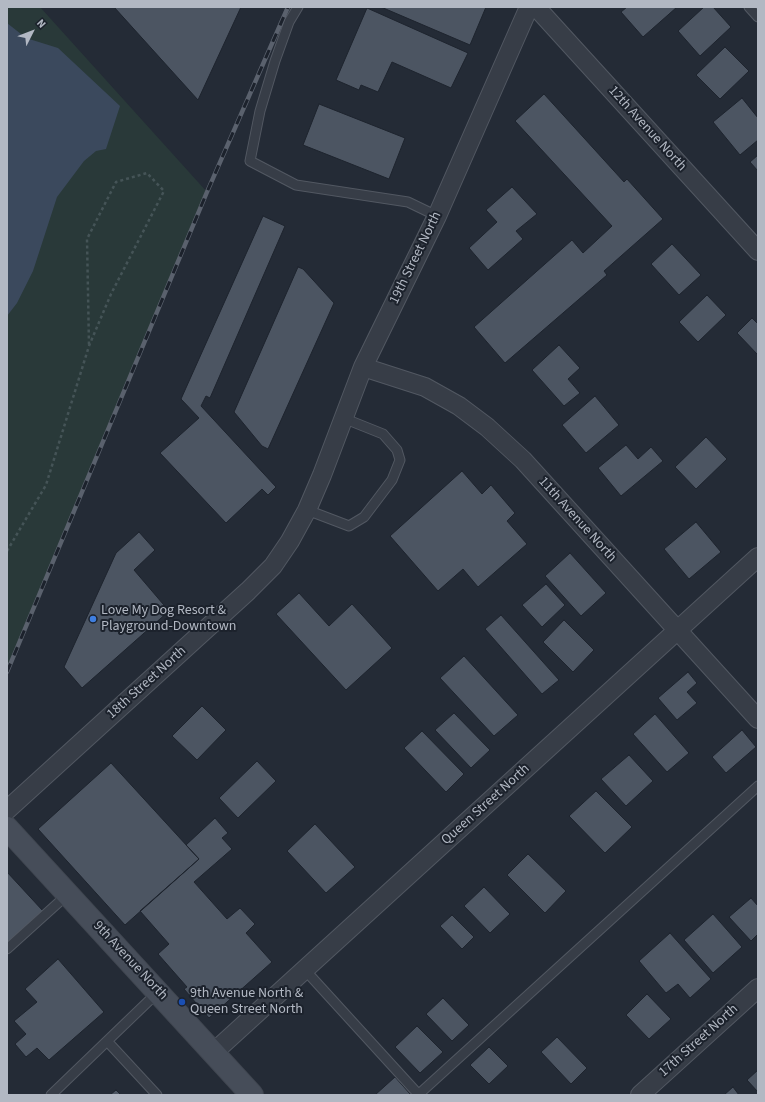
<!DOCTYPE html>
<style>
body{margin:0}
#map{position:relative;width:765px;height:1102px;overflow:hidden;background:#242b36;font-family:"Source Sans 3",sans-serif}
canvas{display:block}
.frame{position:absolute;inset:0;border:8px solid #b2b8c3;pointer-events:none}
.north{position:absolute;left:12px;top:12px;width:40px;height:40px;-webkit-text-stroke:3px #1c222c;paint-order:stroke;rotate:48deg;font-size:11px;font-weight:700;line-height:16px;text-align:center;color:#b2b8c3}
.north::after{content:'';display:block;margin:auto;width:14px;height:18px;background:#b2b8c3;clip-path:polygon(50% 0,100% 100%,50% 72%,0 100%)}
</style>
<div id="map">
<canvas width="765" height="1102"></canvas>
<div class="frame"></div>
<div class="north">N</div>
</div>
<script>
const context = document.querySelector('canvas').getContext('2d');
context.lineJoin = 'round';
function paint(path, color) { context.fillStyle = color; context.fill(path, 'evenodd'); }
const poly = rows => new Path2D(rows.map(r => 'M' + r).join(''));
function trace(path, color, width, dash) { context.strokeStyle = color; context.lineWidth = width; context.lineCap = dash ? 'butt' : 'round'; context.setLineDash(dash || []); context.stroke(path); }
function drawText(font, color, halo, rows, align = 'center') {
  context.font = font + ' "Source Sans 3",sans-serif'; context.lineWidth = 4; context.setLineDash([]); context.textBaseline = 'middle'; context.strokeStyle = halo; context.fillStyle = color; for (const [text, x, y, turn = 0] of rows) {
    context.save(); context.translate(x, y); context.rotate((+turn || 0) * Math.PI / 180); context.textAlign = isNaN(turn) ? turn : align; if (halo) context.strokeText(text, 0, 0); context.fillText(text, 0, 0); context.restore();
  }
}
const green = poly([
 [7,7,40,7,207,192,7,672]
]);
const water = poly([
 [7,23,26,38,58,48,120,106,106,149,96,151,84,161,57,197,33,271,17,303,7,316]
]);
const building = poly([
 [114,7,241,7,198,100,114,7],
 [381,7,486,7,470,45,381,7],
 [627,7,677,7,643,37,621,12,627,7],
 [704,7,713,7,731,27,700,56,678,31,704,7],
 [367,8,468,53,451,88,392,62,378,92,361,85,359,90,336,80,367,8],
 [725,47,749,71,720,99,696,75,725,47],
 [544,94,624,182,627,179,663,219,604,271,607,275,505,363,474,327,572,240,583,253,612,226,515,121,544,94],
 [742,98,758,118,758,140,740,155,713,122,742,98],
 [319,104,405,138,389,179,303,145,319,104],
 [758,155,758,171,750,162,758,155],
 [512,187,537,214,516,231,523,239,488,270,469,248,497,222,486,210,512,187],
 [263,216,285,226,210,398,206,396,201,406,276,487,268,495,262,489,226,523,160,453,199,418,181,399,263,216],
 [672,244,701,275,679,295,651,264,672,244],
 [298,267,303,269,334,303,268,449,262,446,234,412,298,267],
 [707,295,726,315,698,342,679,322,707,295],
 [752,318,758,324,758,355,737,333,752,318],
 [559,345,580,368,568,379,580,393,564,406,532,370,559,345],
 [595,396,619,425,586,453,562,425,595,396],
 [706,437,727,459,696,489,675,467,706,437],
 [626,445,638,459,651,447,663,461,621,496,598,468,626,445],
 [462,471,482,494,491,485,515,513,507,521,527,544,478,587,463,569,438,591,390,536,462,471],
 [696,522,721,552,689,579,664,549,696,522],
 [139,532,155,550,134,570,169,611,82,688,64,667,116,553,139,532],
 [570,553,606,593,581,616,545,576,570,553],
 [546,584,565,605,542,627,522,605,546,584],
 [299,593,329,626,352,604,392,648,346,690,276,614,299,593],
 [501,615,559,680,542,694,485,629,501,615],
 [564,620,594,650,573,672,543,642,564,620],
 [464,656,518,715,494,736,440,678,464,656],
 [688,672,697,683,687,692,697,703,677,720,658,698,688,672],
 [202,706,226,730,197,760,172,736,202,706],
 [454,713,490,750,471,768,435,730,454,713],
 [655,714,689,753,667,772,633,734,655,714],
 [742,730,756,747,726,773,712,757,742,730],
 [422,731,464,774,446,792,404,748,422,731],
 [629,755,653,781,626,806,601,779,629,755],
 [257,761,276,781,238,818,219,798,257,761],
 [111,763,199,859,125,925,38,829,111,763],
 [596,791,632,827,605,853,569,816,596,791],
 [215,818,228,833,222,838,232,849,194,882,227,919,240,908,255,924,246,933,272,962,209,1018,184,989,187,987,158,954,169,944,140,911,199,859,186,845,215,818],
 [315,824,355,867,326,893,287,851,315,824],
 [528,854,566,891,545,913,507,875,528,854],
 [7,872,43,911,7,944,7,872],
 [484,887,510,914,490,933,464,906,484,887],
 [751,898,758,906,758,934,751,941,729,917,751,898],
 [713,914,742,947,713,973,684,940,713,914],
 [452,915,474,937,462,949,440,926,452,915],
 [670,933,711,979,690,998,678,984,666,993,639,961,670,933],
 [58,959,104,1012,49,1060,37,1048,26,1057,15,1044,26,1034,14,1021,37,1002,25,989,58,959],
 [647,994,671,1019,649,1039,626,1015,647,994],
 [443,998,469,1025,452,1041,426,1014,443,998],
 [417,1026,443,1052,420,1073,395,1047,417,1026],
 [557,1037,587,1068,571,1084,541,1052,557,1037],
 [489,1047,508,1066,489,1084,470,1065,489,1047],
 [758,1070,758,1092,747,1080,758,1070],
 [395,1077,411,1095,375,1095,395,1077],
 [733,1087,739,1095,724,1095,733,1087],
 [116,1090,121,1095,110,1095,116,1090]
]);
const path = poly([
 [7,551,46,485,89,346,111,294,164,191,147,173,116,182,87,239,89,346]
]);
const lane = poly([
 [298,7,289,22,275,61,260,111,250,161,296,185,408,202,437,216],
 [749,7,758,17],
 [307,510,349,526,364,517,392,480,400,460,397,450,383,434,343,418],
 [7,949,68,894],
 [305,970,419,1095],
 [107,1041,157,1095],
 [419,1094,758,786],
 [51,1095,158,992]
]);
const street = poly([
 [536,7,758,251],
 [363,367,425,387,459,406,487,427,523,460,758,719],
 [7,810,248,591,273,566,290,541,307,510,322,475,363,367,437,216,529,7],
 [214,1052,758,557],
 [640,1095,758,988]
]);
const secondary = poly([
 [7,828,252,1095]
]);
const rail = poly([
 [7,672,207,192,288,7]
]);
const markers = [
 [93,619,4,"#3f7fe0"],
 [182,1002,4,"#1a4fb4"]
];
const streetNames = [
 ["12th Avenue North",647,129,48],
 ["19th Street North",416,258,-64],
 ["11th Avenue North",577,520,48],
 ["18th Street North",147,683,-42],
 ["Queen Street North",486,805,-42],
 ["9th Avenue North",130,961,47],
 ["17th Street North",699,1041,-42]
];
const poiNames = [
 ["Love My Dog Resort &",101,611],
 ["Playground-Downtown",101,627],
 ["9th Avenue North &",190,994],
 ["Queen Street North",190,1010]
];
paint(green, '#293939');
paint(water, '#3b495d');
paint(building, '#4c5562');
trace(building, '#1e242e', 1);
trace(lane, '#525862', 11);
trace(street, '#525862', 20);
trace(secondary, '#404650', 24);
trace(path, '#455457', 2.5, [3, 3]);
trace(lane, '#373d47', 9);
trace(street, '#373d47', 18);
trace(secondary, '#464d59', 22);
trace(rail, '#5a616d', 4.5);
trace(rail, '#1c222c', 3, [9]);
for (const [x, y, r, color] of markers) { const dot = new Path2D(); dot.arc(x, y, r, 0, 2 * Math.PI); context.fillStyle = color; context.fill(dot); trace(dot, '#1c222c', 1.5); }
drawText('14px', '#b2b8c3', '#1c222c', streetNames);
drawText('14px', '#b2b8c3', '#1c222c', poiNames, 'left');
</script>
